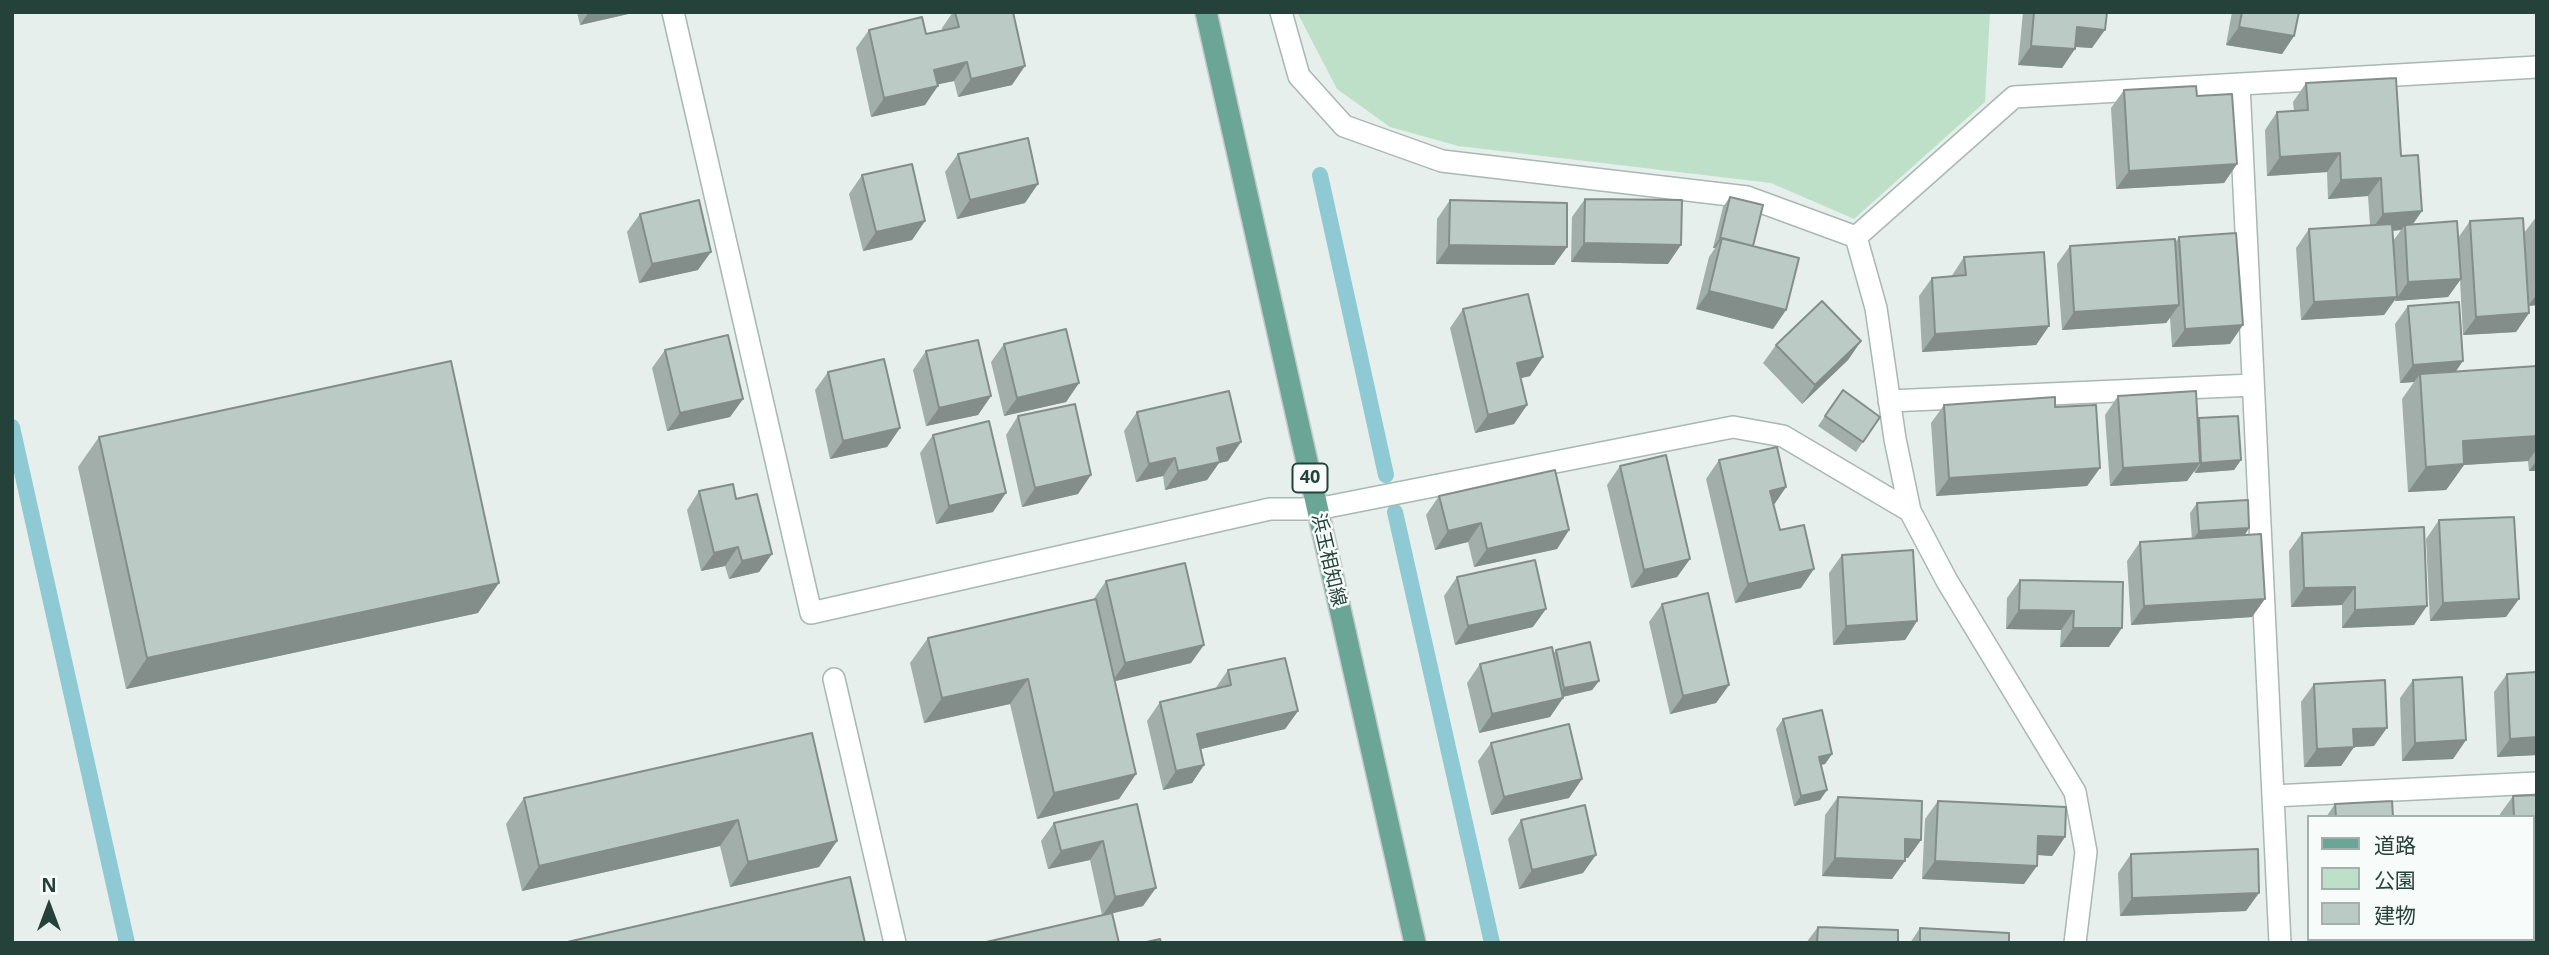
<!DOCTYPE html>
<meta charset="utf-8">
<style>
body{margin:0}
#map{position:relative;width:2549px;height:955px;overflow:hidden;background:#e6efeb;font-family:"Noto Sans","Noto Sans JP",sans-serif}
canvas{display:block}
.frame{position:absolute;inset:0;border:14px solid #24423a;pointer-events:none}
.legend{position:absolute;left:2307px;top:815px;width:228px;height:126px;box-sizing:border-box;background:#f7fbf9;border:2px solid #a3b1ad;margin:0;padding:9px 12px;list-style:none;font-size:21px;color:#24423a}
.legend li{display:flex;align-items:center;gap:14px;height:35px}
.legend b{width:35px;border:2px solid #a3b1ad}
.north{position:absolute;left:14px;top:871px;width:70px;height:70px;-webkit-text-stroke:5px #f7fbf9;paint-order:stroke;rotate:0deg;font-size:19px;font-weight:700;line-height:28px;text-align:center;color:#24423a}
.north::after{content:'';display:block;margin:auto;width:24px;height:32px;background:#24423a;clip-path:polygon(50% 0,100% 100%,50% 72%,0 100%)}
</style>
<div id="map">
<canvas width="2549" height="955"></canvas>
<div class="frame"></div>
<ul class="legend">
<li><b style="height:9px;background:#6aa596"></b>道路</li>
<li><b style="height:19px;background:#bfe0c8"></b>公園</li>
<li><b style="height:19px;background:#bbcac4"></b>建物</li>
</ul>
<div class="north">N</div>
</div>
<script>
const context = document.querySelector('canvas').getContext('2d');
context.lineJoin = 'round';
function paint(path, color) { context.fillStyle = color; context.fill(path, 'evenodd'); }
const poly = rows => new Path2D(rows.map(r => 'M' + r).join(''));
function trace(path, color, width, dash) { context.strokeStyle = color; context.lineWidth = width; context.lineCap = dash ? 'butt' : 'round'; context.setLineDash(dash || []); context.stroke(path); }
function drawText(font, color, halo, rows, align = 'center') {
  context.font = font + ' "Noto Sans","Noto Sans JP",sans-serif'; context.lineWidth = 5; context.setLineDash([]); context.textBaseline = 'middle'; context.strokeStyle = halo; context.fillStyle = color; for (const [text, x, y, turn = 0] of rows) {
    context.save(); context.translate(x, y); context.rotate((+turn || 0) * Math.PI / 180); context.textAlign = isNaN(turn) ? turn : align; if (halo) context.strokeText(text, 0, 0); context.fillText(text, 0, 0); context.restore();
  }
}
const green = poly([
 [1297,12,1990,12,1985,102,1854,219,1771,183,1458,146,1390,127,1337,89]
]);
const stream = poly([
 [1320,175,1386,475],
 [12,427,127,943],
 [1395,512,1492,943]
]);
const street = poly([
 [673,12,811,613,1270,509,1317,509,1733,427,1783,436,1910,511],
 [1281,12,1299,76,1344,126,1442,161,1747,197,1856,237],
 [2239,84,2280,943],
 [1856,237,1876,308,1895,439,1910,511,1947,581,2075,792,2086,852,2075,943],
 [1856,237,2014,97,2537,67],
 [1889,401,2253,385],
 [834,679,895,943],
 [2273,796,2537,783]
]);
const primary = poly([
 [1206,12,1415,943]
]);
const wall = poly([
 [577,12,637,12,580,25],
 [953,12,1013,12,1012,85,958,97,954,81,937,84,925,105,871,117,856,48,869,30,926,34,942,30,942,28],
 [2023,12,2107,12,2092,48,2075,47,2062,68,2018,65],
 [2232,12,2299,12,2294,36,2282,54,2226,45],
 [2306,83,2401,156,2413,224,2458,238,2470,221,2524,233,2537,216,2537,305,2528,306,2529,313,2516,332,2463,335,2460,280,2448,297,2395,301,2395,299,2384,315,2301,320,2296,248,2309,229,2370,225,2368,196,2328,199,2327,172,2267,176,2265,130,2277,112,2294,111,2293,102],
 [2401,230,2393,241,2393,231],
 [2124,90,2197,96,2237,164,2224,183,2116,189,2111,108],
 [958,154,1025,203,957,219,945,172],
 [862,175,925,221,912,240,863,251,849,194],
 [1730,197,1753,246,1786,310,1773,329,1696,309,1709,257,1715,248,1713,248,1723,207],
 [1585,199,1668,264,1571,262,1572,217],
 [1450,200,1567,247,1554,265,1436,264,1437,219],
 [640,214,698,270,639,283,627,232],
 [2179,237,2230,344,2172,347,2170,318,2166,323,2062,330,2057,264,2070,246,2175,243],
 [1964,257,2049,326,2036,345,1922,352,1919,296,1932,278,1951,277],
 [2408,306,2456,372,2537,366,2537,471,2529,471,2528,461,2464,465,2446,490,2408,492,2402,399,2414,382,2400,383,2395,324],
 [1463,309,1543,357,1530,376,1521,378,1527,405,1514,424,1475,433,1450,328],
 [1861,341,1848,360,1802,404,1763,363,1776,345],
 [1004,344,1079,383,1066,402,1004,416,991,362],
 [665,350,743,399,730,417,667,431,652,368],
 [926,351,991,396,978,415,926,426,913,370],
 [828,372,900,428,887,447,830,459,815,390],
 [1843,390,1880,417,1856,452,1818,426],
 [2118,396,2198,419,2241,460,2234,470,2195,473,2194,471,2187,481,2110,486,2105,415],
 [1944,405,2055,407,2100,468,2087,486,1936,496,1931,423],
 [1137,412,1228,461,1219,463,1207,480,1165,490,1163,476,1136,482,1124,431],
 [1018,416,1078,494,1022,507,1006,435],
 [933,435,993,512,936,524,920,453],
 [99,437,478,613,126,689,78,467],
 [1719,460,1786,487,1774,505,1780,530,1801,588,1735,603,1706,479],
 [1620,466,1690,559,1677,577,1631,588,1607,485],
 [699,491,772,554,759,572,729,579,725,566,701,571,687,510],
 [1439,496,1569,530,1557,549,1474,567,1468,542,1435,550,1426,515],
 [2197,503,2244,535,2252,617,2131,625,2127,561,2140,542,2192,539,2190,513],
 [2439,520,2506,617,2430,621,2426,539],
 [2302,533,2414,625,2342,628,2342,605,2291,607,2289,551],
 [1842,555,1917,621,1905,640,1833,645,1829,573],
 [1457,577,1533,627,1455,645,1444,596],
 [2020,580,2123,582,2109,647,2060,647,2061,630,2006,629,2007,598],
 [1106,581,1191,663,1115,681,1136,774,1119,799,1037,819,1010,704,924,723,910,663,928,638,1093,600],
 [1662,604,1729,685,1716,703,1670,714,1649,622],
 [1556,650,1599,681,1592,690,1563,697,1563,698,1550,717,1479,733,1467,683,1480,664,1553,654],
 [1228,670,1298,711,1285,729,1201,749,1204,765,1192,783,1163,790,1147,721,1160,702,1215,689],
 [2507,674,2537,755,2497,757,2494,692],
 [2413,680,2466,740,2453,759,2402,761,2400,698],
 [2314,684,2374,746,2354,747,2341,766,2304,767,2301,702],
 [1783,719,1832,754,1825,764,1821,765,1827,790,1820,800,1794,806,1776,729],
 [812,733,837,841,819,867,730,887,720,846,522,891,506,824,524,798],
 [1491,743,1582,779,1569,798,1491,815,1478,761],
 [2537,795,2537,866,2533,866,2533,817,2500,817,2500,814,2513,796],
 [1838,797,1921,840,1908,858,1905,858,1892,879,1822,876,1825,815],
 [1938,801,2065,837,2052,856,2038,855,2024,884,1922,879,1925,819],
 [1137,804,1143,906,1102,915,1090,860,1048,869,1041,841,1054,823],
 [2335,804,2393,817,2326,817],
 [1521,820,1583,873,1519,889,1508,839],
 [2131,854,2246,911,2120,916,2118,873],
 [1818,927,1898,943,1806,943],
 [1920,928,2009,943,1910,943],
 [2316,939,2394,939,2395,943,2316,943],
 [2406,939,2489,939,2489,943,2406,943],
 [2504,939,2533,939,2537,943,2504,943]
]);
const shadedWall = poly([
 [589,12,637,12,580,25],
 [2077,27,2105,30,2092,48,2064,46],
 [2239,27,2294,36,2282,54,2226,45],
 [2031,46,2075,49,2062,68,2018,65],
 [967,62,954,81,921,88,934,70],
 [1025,66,1012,85,958,97,971,79],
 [938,86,925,105,871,117,884,98],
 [2340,153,2327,172,2267,176,2280,157],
 [2237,164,2224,183,2116,189,2129,171],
 [2381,178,2368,196,2328,199,2341,180],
 [1038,184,1025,203,957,219,970,200],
 [2422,211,2409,230,2405,225,2401,230,2370,232,2383,214],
 [925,221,912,240,863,251,876,232],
 [1720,238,1722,238,1715,248,1713,248],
 [1584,243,1681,245,1668,264,1571,262],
 [1449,245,1567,247,1554,265,1436,264],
 [711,252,698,270,639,283,652,264],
 [2461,279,2448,297,2395,301,2408,282],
 [1709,291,1786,310,1773,329,1696,309],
 [2537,294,2537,305,2528,306],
 [2397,297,2384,315,2301,320,2314,302],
 [2179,305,2166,323,2062,330,2074,312],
 [2529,313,2516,332,2463,335,2476,317],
 [2243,325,2230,344,2172,347,2185,329],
 [2049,326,2036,345,1922,352,1935,334],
 [1861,341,1848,360,1802,404,1815,385],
 [1543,357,1530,376,1504,382,1517,363],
 [2463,361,2450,380,2420,374,2414,382,2400,383,2413,365],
 [1079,383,1066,402,1004,416,1017,398],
 [991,396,978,415,926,426,939,408],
 [743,399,730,417,667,431,680,413],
 [1527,405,1514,424,1475,433,1488,415],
 [900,428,887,447,830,459,843,441],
 [2537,436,2537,449,2528,461,2464,465,2446,490,2408,492,2426,467,2463,441],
 [1241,442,1228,461,1219,463,1207,480,1165,490,1178,471,1217,448],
 [1175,458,1163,476,1136,482,1149,464],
 [2241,460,2234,470,2195,473,2201,463],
 [2537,460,2537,471,2529,471],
 [2200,463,2187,481,2110,486,2123,468],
 [2100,468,2087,486,1936,496,1949,478],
 [1091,475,1078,494,1022,507,1035,488],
 [1786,487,1773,506,1770,491],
 [1006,493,993,512,936,524,949,506],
 [1481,523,1468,542,1435,550,1448,531],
 [2249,528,2243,538,2192,541,2199,531],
 [1569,530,1557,549,1474,567,1487,549],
 [738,547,725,566,701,571,714,553],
 [772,554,759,572,729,579,742,561],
 [1690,559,1677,577,1631,588,1644,570],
 [1814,569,1801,588,1735,603,1748,584],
 [499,583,478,613,126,689,147,658],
 [2355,587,2342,605,2291,607,2304,588],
 [2265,599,2252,617,2131,625,2144,606],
 [2519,599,2506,617,2430,621,2443,603],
 [2427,606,2414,625,2342,628,2355,610],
 [1546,609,1533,627,1455,645,1468,626],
 [2019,610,2074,611,2061,630,2006,629],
 [1917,621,1905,640,1833,645,1846,626],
 [2073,628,2122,628,2109,647,2060,647],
 [1204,645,1191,663,1112,682,1125,663],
 [1028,679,1010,704,924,723,942,698],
 [1599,681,1592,690,1557,698,1564,688],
 [1729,685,1716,703,1670,714,1683,696],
 [1563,698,1550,717,1479,733,1492,714],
 [1298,711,1285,729,1184,753,1197,734],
 [2387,728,2374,746,2354,747,2341,766,2304,767,2317,749,2353,729],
 [2537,737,2537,755,2497,757,2510,739],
 [2466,740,2453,759,2402,761,2415,743],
 [1832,754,1825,764,1813,766,1819,757],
 [1204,765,1192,783,1163,790,1176,771],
 [1136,774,1119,799,1037,819,1054,793],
 [1582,779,1569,798,1491,815,1504,797],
 [1827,790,1820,800,1794,806,1801,796],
 [738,820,720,846,522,891,539,866],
 [2038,836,2065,837,2052,856,2025,854],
 [1905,839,1921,840,1908,858,1892,857],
 [837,841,819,867,730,887,748,862],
 [1103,841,1090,860,1048,869,1061,851],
 [2533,848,2537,848,2537,866,2533,866],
 [1596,855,1583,873,1519,889,1532,870],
 [1835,858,1905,861,1892,879,1822,876],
 [1935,861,2037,866,2024,884,1922,879],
 [1156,888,1143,906,1102,916,1115,897],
 [2259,893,2246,911,2120,916,2132,898],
 [2537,938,2537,943,2516,943,2518,939],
 [2412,939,2431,939,2429,943,2410,943]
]);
const building = poly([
 [955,12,1013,12,1025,66,971,79,967,62,934,70,938,86,884,98,869,30,922,17,926,34,959,27,955,12],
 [2034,12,2107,12,2105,30,2077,27,2075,49,2031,46,2034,12],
 [2242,12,2299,12,2294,36,2239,27,2242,12],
 [2396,78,2401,156,2418,155,2422,211,2383,214,2381,178,2341,180,2340,153,2280,157,2277,112,2308,110,2306,83,2396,78],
 [2196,86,2197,96,2232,94,2237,164,2129,171,2124,90,2196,86],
 [1028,138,1038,184,970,200,958,154,1028,138],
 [912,164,925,221,876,232,862,175,912,164],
 [1730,197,1763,205,1753,246,1720,238,1730,197],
 [1585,199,1682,200,1681,245,1584,243,1585,199],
 [699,200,711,252,652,264,640,214,699,200],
 [1450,200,1567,203,1567,247,1449,245,1450,200],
 [2523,218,2529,313,2476,317,2470,221,2523,218],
 [2457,221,2461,279,2408,282,2405,225,2457,221],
 [2392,224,2397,297,2314,302,2309,229,2392,224],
 [2236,233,2243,325,2185,329,2179,237,2236,233],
 [1722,238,1799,258,1786,310,1709,291,1722,238],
 [2175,239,2179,305,2074,312,2070,246,2175,239],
 [2044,252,2049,326,1935,334,1932,278,1966,275,1964,257,2044,252],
 [1528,294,1543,357,1517,363,1527,405,1488,415,1463,309,1528,294],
 [1822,301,1861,341,1815,385,1776,345,1822,301],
 [2459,302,2463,361,2413,365,2408,306,2459,302],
 [1066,329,1079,383,1017,398,1004,344,1066,329],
 [728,335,743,399,680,413,665,350,728,335],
 [978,340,991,396,939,408,926,351,978,340],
 [884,359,900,428,843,441,828,372,884,359],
 [451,361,499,583,147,658,99,437,451,361],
 [2537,366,2537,436,2463,441,2464,464,2426,467,2420,374,2537,366],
 [1843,390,1880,417,1863,442,1825,416,1843,390],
 [1229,391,1241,442,1217,448,1220,462,1178,471,1175,458,1149,464,1137,412,1229,391],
 [2196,391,2200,463,2123,468,2118,396,2196,391],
 [2055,397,2055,407,2096,405,2100,468,1949,478,1944,405,2055,397],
 [1075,404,1091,475,1035,488,1018,416,1075,404],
 [2238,416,2241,460,2201,463,2199,418,2238,416],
 [989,421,1006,493,949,506,933,435,989,421],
 [1777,447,1786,487,1770,491,1780,530,1804,525,1814,569,1748,584,1719,460,1777,447],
 [1666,455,1690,559,1644,570,1620,466,1666,455],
 [1555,470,1569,530,1487,549,1481,523,1448,531,1439,496,1555,470],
 [733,484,736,499,757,494,772,554,742,561,738,547,714,553,699,491,733,484],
 [2248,500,2249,528,2199,531,2197,503,2248,500],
 [2514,517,2519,599,2443,603,2439,520,2514,517],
 [2424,527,2427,606,2355,610,2355,587,2304,588,2302,533,2424,527],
 [2261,534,2265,599,2144,606,2140,542,2261,534],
 [1913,550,1917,621,1846,626,1842,555,1913,550],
 [1535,560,1546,609,1468,626,1457,577,1535,560],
 [1185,563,1204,645,1125,663,1106,581,1185,563],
 [2020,580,2123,582,2122,628,2073,628,2074,611,2019,610,2020,580],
 [1708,593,1729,685,1683,696,1662,604,1708,593],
 [1096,599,1136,774,1054,793,1028,679,942,698,928,638,1096,599],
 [1590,642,1599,681,1564,688,1556,650,1590,642],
 [1552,647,1563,698,1492,714,1480,664,1552,647],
 [1285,658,1298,711,1197,734,1204,765,1176,771,1160,702,1231,685,1228,670,1285,658],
 [2537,672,2537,737,2510,739,2507,674,2537,672],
 [2462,677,2466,740,2415,743,2413,680,2462,677],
 [2385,680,2387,728,2353,729,2354,747,2317,749,2314,684,2385,680],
 [1822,710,1832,754,1819,757,1827,790,1801,796,1783,719,1822,710],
 [1569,724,1582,779,1504,797,1491,743,1569,724],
 [812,733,837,841,748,862,738,820,539,866,524,798,812,733],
 [2537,795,2537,848,2533,848,2533,817,2514,817,2513,796,2537,795],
 [1838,797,1922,801,1921,840,1905,839,1905,861,1835,858,1838,797],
 [1938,801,2066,807,2065,837,2038,836,2037,866,1935,861,1938,801],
 [2392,801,2393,817,2336,817,2335,804,2392,801],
 [1137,804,1156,888,1115,897,1103,841,1061,851,1054,823,1137,804],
 [1585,805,1596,855,1532,870,1521,820,1585,805],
 [2258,849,2259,893,2132,898,2131,854,2258,849],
 [850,877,865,943,563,943,850,877],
 [2533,885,2537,885,2537,938,2533,939,2533,885],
 [1112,913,1119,943,982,943,1112,913],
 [1818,927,1898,930,1898,943,1817,943,1818,927],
 [1920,928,2009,933,2009,943,1920,943,1920,928],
 [1160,939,1161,943,1142,943,1160,939],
 [2330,939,2394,939,2395,943,2330,943,2330,939],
 [2440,939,2489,939,2489,943,2440,943,2440,939]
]);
const shields = [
 [1310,478,35]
];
const shieldNames = [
 ["40",1310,478]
];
const streetNames = [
 ["浜玉相知線",1328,560,77]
];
paint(green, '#bfe0c8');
trace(stream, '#8ec9d4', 16);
trace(street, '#a8b8b2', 24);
trace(primary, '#c2cac8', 24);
trace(street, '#fff', 21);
trace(primary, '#6aa596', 21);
paint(wall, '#a1aea9');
paint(shadedWall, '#838d89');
paint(building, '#bbcac4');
trace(building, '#838d89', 2);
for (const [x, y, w] of shields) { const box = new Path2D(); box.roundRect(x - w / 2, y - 14.5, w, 29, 5); context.fillStyle = '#f7fbf9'; context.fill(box); trace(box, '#24423a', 2); }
drawText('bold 18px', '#24423a', null, shieldNames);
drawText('19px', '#24423a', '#f7fbf9', streetNames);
</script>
